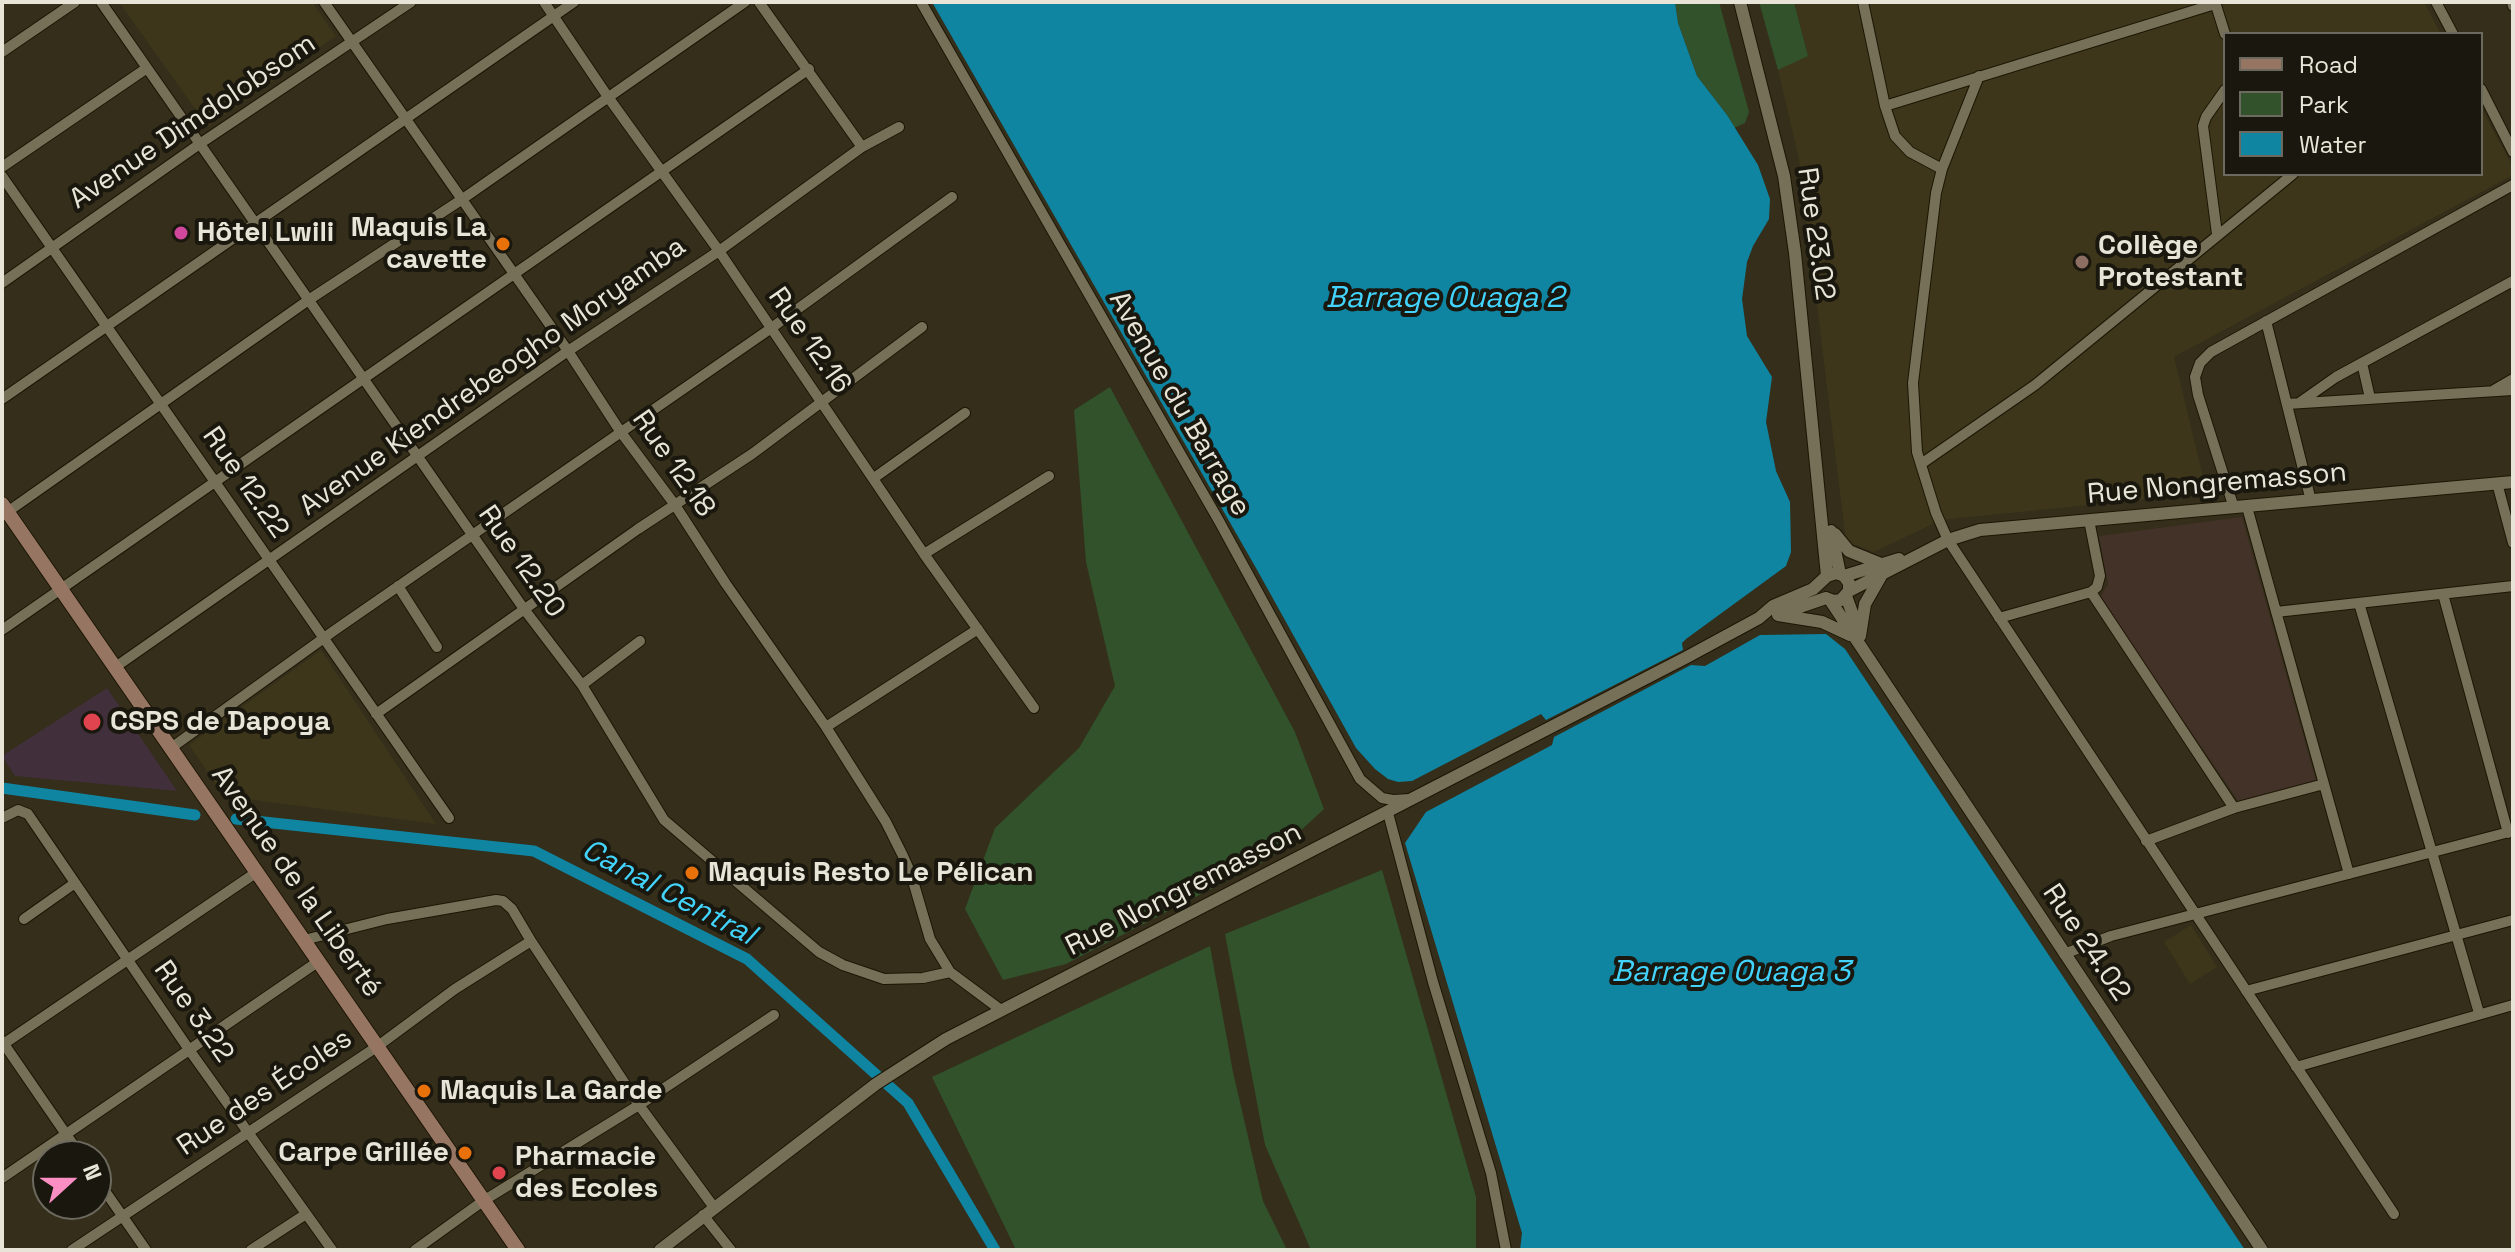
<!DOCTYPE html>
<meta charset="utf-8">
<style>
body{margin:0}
#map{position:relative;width:2515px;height:1252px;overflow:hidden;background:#342e1a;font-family:"Space Grotesk",sans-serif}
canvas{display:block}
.frame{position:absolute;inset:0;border:4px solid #e8e5d8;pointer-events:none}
.legend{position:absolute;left:2223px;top:32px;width:260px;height:144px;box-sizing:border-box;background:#19170e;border:2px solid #6c695f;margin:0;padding:10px 14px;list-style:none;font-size:24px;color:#e8e5d8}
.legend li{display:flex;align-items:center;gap:16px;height:40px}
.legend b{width:40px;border:2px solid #6c695f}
.north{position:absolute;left:32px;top:1140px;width:80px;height:80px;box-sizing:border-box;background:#19170e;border:2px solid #6c695f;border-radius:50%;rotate:69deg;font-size:22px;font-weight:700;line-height:32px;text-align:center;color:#e8e5d8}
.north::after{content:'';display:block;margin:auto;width:28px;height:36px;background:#fb8fc4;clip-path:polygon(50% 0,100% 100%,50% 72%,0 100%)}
</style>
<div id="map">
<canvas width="2515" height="1252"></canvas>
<div class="frame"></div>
<ul class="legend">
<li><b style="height:10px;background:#977563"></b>Road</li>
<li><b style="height:22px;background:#31522b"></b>Park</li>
<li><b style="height:22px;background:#0f85a2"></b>Water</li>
</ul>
<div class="north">N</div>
</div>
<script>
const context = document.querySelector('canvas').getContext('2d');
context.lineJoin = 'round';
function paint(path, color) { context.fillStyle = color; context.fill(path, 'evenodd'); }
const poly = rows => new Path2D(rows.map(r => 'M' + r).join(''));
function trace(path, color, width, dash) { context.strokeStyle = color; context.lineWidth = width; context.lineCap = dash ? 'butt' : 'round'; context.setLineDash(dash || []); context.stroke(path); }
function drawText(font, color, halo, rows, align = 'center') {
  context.font = font + ' "Space Grotesk",sans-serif'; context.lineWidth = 8; context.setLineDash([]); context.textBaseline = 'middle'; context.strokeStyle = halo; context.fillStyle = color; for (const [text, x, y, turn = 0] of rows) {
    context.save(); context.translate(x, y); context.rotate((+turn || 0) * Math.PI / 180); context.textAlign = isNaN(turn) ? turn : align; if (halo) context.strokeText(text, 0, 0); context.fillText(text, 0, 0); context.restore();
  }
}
const commercial = poly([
 [2242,517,2318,788,2243,808,2100,598,2108,584,2099,536]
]);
const built = poly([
 [119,2,312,2,336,36,208,127],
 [1794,2,2424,2,2441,34,2225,34,2225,174,2481,174,2481,108,2513,167,2513,175,2174,357,2207,493,1941,520,1874,552,1846,541,1799,159,1778,70,1808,55],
 [321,650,436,824,224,796,189,745],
 [2191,925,2217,967,2190,984,2164,942]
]);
const medical = poly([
 [107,688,177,791,15,776,2,756]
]);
const green = poly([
 [1675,2,1719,2,1749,112,1745,123,1734,128,1727,115,1697,76,1678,23],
 [1759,2,1794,2,1808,56,1778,70],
 [1110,387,1295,732,1324,809,1271,858,1066,964,1003,980,965,909,995,828,1079,748,1115,686,1086,562,1074,410],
 [1382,870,1476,1197,1476,1250,1311,1250,1265,1145,1225,934],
 [1210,946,1233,1072,1263,1201,1287,1250,1016,1250,932,1077]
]);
const water = poly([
 [932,2,1675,2,1678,23,1697,76,1727,115,1758,165,1770,199,1769,219,1753,246,1747,262,1742,299,1747,336,1772,377,1766,422,1776,471,1790,502,1791,552,1786,566,1686,639,1682,643,1683,650,1546,720,1541,714,1412,781,1398,782,1388,779,1375,769,1356,748,1256,568],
 [1826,634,1845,649,2245,1250,1520,1250,1522,1233,1405,843,1426,812,1552,745,1554,737,1691,665,1705,666,1760,635]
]);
const canal = poly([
 [2,788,195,815],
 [236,819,534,851,747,959,908,1103,995,1250]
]);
const minor = poly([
 [101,2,524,609,582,685,664,820,819,952,843,965,884,979,923,978,950,972,1001,1010],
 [324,2,568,351,620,431,675,505,726,584,826,727,886,822,903,856,911,874,930,939,950,972],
 [544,2,608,97,719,251,924,554,1034,708],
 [759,2,862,147],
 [921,2,1219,521,1360,779,1382,798,1393,800,1410,799],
 [1863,2,1885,106,1895,136,1910,152,1942,169],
 [2215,2,2225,34],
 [2436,2,2453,34],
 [2512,2,2513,6],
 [2,52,75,2],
 [1979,76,1942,169,1936,193,1913,383,1917,452,1936,513,1948,540,2394,1214],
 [2481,89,2513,152],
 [1885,106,2215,4],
 [2,167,147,68],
 [2,176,449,818],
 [2217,234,2203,126,2206,117,2225,90],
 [2,283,201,143,411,2],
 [2266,321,2311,501],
 [2362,363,2370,398],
 [2494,390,2513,379],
 [2,399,574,2],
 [2299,403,2336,377,2513,281],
 [2287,404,2513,390],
 [1921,464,2035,385,2293,174],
 [874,478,965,413],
 [2497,483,2513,543],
 [2247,507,2349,874],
 [2234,508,2198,395,2195,377,2200,363,2211,352,2513,185],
 [3,515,310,299,461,200,745,2],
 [924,554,1049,476],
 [398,586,437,647],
 [2091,592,2234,808],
 [2443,594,2508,833],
 [2359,603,2479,1013],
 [2276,612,2513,586],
 [1999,618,2091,592,2097,587,2100,576,2089,520],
 [2,630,809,69],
 [114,668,568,351,719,251,862,147,899,127],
 [582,685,640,641],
 [376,714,638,529,752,454,922,327],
 [826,727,978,629],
 [171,748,335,630,770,329,952,197],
 [1388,813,1433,982,1491,1173,1506,1250],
 [2,818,18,810,28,814,190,1051,332,1250],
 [2146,841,2234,808,2324,784],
 [24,919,75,883],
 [304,940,387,919,496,900,503,901,512,909,531,941],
 [2064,954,2111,936,2513,831],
 [2246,991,2513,920],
 [2,1041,81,1156],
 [2,1045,257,872],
 [2296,1067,2513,1005],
 [2,1178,319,961],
 [96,1178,146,1250],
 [703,1215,731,1250],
 [72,1250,378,1046,455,989,531,941,639,1105,713,1206],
 [251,1250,306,1214],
 [415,1250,483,1201,639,1105,774,1015]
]);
const tertiary = poly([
 [1740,2,1784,176,1795,253,1827,576],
 [1831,531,1840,574],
 [1835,534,1849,551,1881,564],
 [1844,576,1899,559],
 [1846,596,1858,629],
 [1826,598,1834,601,1841,600,1849,591,1948,540,1980,530,2513,482],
 [1830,600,2262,1250],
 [1785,612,1826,598],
 [1778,615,1822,622,1850,635],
 [1860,636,1865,604,1881,576],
 [660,1250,876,1084,946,1039,1687,657,1759,618,1773,606,1813,589,1827,576,1836,573,1844,576,1849,583,1849,591]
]);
const secondary = poly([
 [2,504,518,1250]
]);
const markers = [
 [181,233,8,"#d1479c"],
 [503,244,8,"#e8710a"],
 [2082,262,8,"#8d6e63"],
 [92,722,10,"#e0444e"],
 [692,873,8,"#e8710a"],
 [424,1091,8,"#e8710a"],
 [465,1153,8,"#e8710a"],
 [499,1173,8,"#e0444e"]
];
const streetNames = [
 ["Avenue Dimdolobsom",193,122,-34],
 ["Rue 23.02",1815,234,82],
 ["Rue 12.16",809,341,55],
 ["Avenue Kiendrebeogho Moryamba",493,377,-35],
 ["Avenue du Barrage",1179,404,60],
 ["Rue 12.18",673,464,55],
 ["Rue 12.22",245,483,55],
 ["Rue Nongremasson",2217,484,-5],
 ["Rue 12.20",521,562,55],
 ["Avenue de la Liberté",296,882,55],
 ["Rue Nongremasson",1184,890,-27],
 ["Rue 24.02",2086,943,56],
 ["Rue 3.22",193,1012,55],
 ["Rue des Écoles",265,1093,-34]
];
const poiNames = [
 ["Maquis La",487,228,"right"],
 ["cavette",487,260,"right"],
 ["Hôtel Lwili",197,233],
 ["Collège",2098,246],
 ["Protestant",2098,278],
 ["CSPS de Dapoya",110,722],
 ["Maquis Resto Le Pélican",708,873],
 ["Maquis La Garde",440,1091],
 ["Carpe Grillée",449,1153,"right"],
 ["Pharmacie",515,1157],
 ["des Ecoles",515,1189]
];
const waterNames = [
 ["Barrage Ouaga 2",1445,299],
 ["Canal Central",668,893,28],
 ["Barrage Ouaga 3",1731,973]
];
paint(commercial, '#433228');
paint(built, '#3e361b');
paint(medical, '#41303b');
paint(green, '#31522b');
paint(water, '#0f85a2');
trace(canal, '#0f85a2', 11);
trace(minor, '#1c1604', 12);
trace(tertiary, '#1c1604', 14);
trace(secondary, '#1c1604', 16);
trace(minor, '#767059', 10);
trace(tertiary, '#767059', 12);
trace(secondary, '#977563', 14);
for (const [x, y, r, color] of markers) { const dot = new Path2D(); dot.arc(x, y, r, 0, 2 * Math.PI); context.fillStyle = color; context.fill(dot); trace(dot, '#19170e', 3); }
drawText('28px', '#e8e5d8', '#19170e', streetNames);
drawText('bold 28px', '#e8e5d8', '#19170e', poiNames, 'left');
drawText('italic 30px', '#43d4fd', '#19170e', waterNames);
</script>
